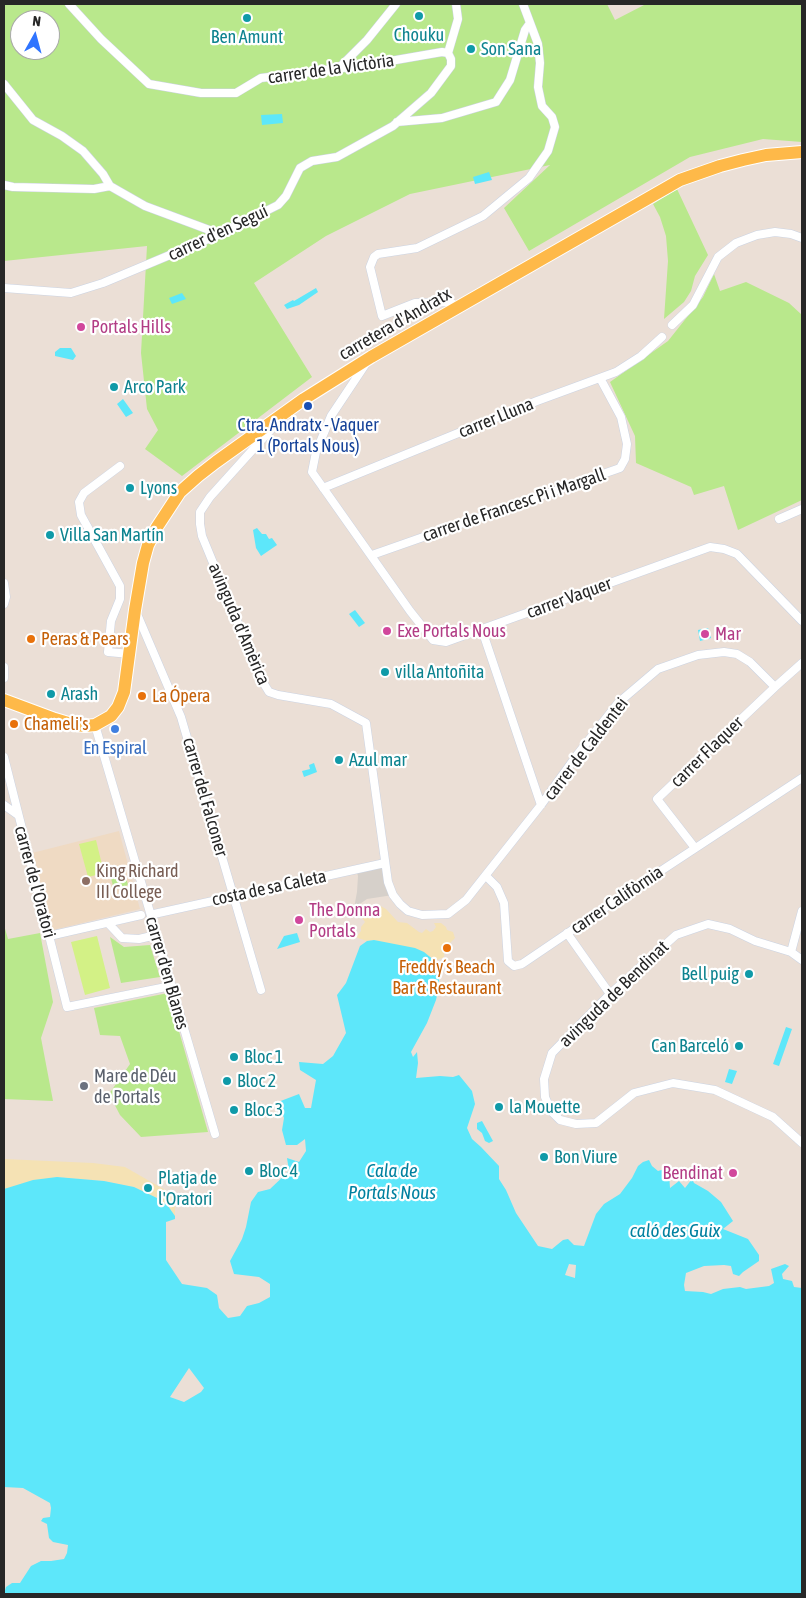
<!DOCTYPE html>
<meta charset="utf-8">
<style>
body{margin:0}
#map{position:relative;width:806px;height:1598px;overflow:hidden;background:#ebdfd6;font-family:"Asap Condensed",sans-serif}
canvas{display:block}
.frame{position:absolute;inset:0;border:5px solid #272727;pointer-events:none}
.north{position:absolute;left:10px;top:10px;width:50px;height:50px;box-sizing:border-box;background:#fff;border:1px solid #a9a9a9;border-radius:50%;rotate:7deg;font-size:14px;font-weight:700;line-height:20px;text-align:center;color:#272727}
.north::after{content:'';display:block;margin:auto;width:18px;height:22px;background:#2f74ff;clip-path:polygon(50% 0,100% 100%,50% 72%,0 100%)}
</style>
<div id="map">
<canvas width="806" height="1598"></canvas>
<div class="frame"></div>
<div class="north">N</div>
</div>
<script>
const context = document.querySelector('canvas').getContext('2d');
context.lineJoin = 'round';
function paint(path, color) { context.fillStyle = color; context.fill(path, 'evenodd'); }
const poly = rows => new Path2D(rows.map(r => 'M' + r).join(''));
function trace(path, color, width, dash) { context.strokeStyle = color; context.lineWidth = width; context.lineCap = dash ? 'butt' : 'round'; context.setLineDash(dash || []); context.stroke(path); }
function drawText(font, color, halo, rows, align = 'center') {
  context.font = font + ' "Asap Condensed",sans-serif'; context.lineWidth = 4.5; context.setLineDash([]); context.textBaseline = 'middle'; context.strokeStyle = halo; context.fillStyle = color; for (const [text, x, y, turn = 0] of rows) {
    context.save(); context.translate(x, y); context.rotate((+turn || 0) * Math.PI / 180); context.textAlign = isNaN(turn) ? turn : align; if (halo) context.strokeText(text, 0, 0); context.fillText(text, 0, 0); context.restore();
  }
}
const education = poly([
 [119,831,140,909,53,930,32,853]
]);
const green = poly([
 [4,4,607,4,615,20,646,4,802,4,802,142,763,139,690,157,529,251,504,208,550,165,410,194,326,236,254,283,312,377,182,476,145,449,158,430,147,409,141,353,147,246,4,261],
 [20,20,50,20,50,50,20,50],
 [677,189,708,255,695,276,691,291,684,302,664,319,668,261,666,236,660,217,653,204],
 [714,274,720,291,746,282,789,303,802,315,802,500,738,530,724,486,694,495,691,487,636,463,635,436,610,382,668,341,703,297],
 [124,871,128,885,114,889,110,875],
 [4,925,8,939,40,933,53,1002,41,1038,53,1101,4,1099],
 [110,937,124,947,150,945,160,977,121,983],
 [168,993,208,1132,141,1137,120,1115,109,1094,130,1064,120,1036,100,1035,94,1008]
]);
const sand = poly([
 [377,904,386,909,398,922,407,923,419,932,422,933,426,929,430,932,433,931,436,927,434,923,441,923,446,927,447,930,453,932,455,938,450,943,445,944,444,957,435,961,430,956,374,940,367,941,358,938,356,937,361,931,361,927,365,922,360,915,368,908],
 [4,1159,93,1163,125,1167,174,1195,178,1205,175,1207,175,1216,168,1206,157,1198,134,1187,104,1181,57,1177,4,1189]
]);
const pitch = poly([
 [96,840,104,873,88,877,79,844],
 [97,936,110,988,85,995,71,942]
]);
const plaza = poly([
 [385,863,393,895,367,899,354,908,357,892,358,876,356,869]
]);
const water = poly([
 [282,114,283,123,262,125,261,115],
 [489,172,492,180,475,184,473,177],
 [316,288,318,292,299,305,287,309,284,305,293,300,294,301],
 [182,293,186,299,172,304,169,298],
 [60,348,71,348,76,356,73,360,55,356,55,352],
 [123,399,133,413,126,417,117,404],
 [257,528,262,534,266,534,269,539,272,538,277,545,261,556,256,548,253,530],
 [355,610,365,623,359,627,349,614],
 [708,628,711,638,700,641,698,630],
 [314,763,317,772,304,777,302,771,310,769,309,765],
 [297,933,300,942,277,949,284,936],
 [374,940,415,948,424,952,435,961,439,976,439,987,436,1000,427,1023,411,1052,413,1057,417,1052,418,1063,416,1078,440,1076,453,1077,459,1075,472,1091,475,1104,467,1128,472,1139,481,1147,499,1166,499,1179,506,1190,516,1213,538,1246,552,1249,563,1240,568,1239,574,1245,584,1246,596,1214,604,1204,620,1194,632,1178,638,1166,643,1162,649,1160,652,1166,658,1171,665,1169,669,1174,670,1188,679,1181,685,1188,692,1179,694,1183,708,1191,721,1202,733,1221,723,1229,748,1239,759,1255,759,1261,743,1272,739,1276,733,1274,731,1266,724,1265,704,1266,686,1273,684,1285,685,1291,703,1292,711,1294,723,1289,740,1287,746,1289,769,1286,774,1283,771,1269,785,1264,789,1266,782,1274,783,1279,792,1281,794,1287,802,1288,802,1594,4,1594,6,1587,12,1583,20,1583,31,1566,41,1561,51,1561,64,1559,67,1553,68,1545,53,1542,49,1538,47,1524,41,1521,43,1518,50,1517,51,1508,50,1503,23,1488,4,1487,4,1189,33,1180,57,1177,104,1181,134,1187,157,1198,168,1206,175,1216,175,1219,166,1222,166,1260,182,1284,207,1288,217,1295,219,1308,228,1318,240,1316,247,1306,259,1303,270,1297,270,1284,259,1277,234,1274,230,1261,242,1239,246,1227,251,1202,258,1192,270,1189,289,1171,287,1158,299,1162,306,1151,305,1139,297,1145,286,1145,282,1130,284,1118,278,1102,299,1094,305,1108,311,1108,316,1080,300,1070,299,1062,323,1064,333,1056,346,1033,337,995,346,983,360,946,367,941],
 [569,1264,576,1265,575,1278,565,1275],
 [189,1368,204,1388,201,1392,184,1402,170,1397],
 [786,1027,792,1029,779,1066,773,1064],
 [729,1069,737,1071,732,1084,725,1082],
 [482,1121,493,1141,489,1143,485,1141,482,1133,477,1129,477,1123]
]);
const street = poly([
 [448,53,458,19,456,4],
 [339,68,367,40,396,4],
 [4,84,33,120,62,136,83,151,103,174,110,186,145,206,220,234],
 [397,122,442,118,496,102,510,80,525,30,530,23],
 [4,185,13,187,94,189,110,186],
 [4,288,71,293,103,283,220,234,278,205,286,196,300,168,312,161,337,157,393,126,431,93,451,66,451,59,448,53,442,52,367,65,261,78,236,93,201,93,149,84,101,39,69,4],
 [458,307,450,302,415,303,382,316,370,267,374,257,378,254,417,248,483,216,529,178,548,151,555,127,552,117,542,106,538,87,540,63,538,44,523,4],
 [672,325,693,305,718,257,736,243,757,235,775,232,791,234,802,238],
 [367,362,331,416,316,452,312,472,410,611,433,640,446,642,710,547,724,549,737,554,802,621],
 [275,425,210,497,200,512,200,524,202,536,261,679,269,692,278,695,331,704,366,723,388,882,393,895,400,904,408,911,422,915,448,914,466,900,541,805,577,755,618,703,658,669,698,655,724,652,737,654,750,662,775,687],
 [120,466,84,493,79,502,81,515,120,586,120,599,111,621,108,652,130,654],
 [323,488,537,401,616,372,641,356,662,337],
 [779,519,802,509],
 [372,555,620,468,625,459,627,444,621,417,600,378],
 [4,583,6,597,4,604],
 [137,614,181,717,261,990],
 [482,630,541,805],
 [4,667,4,678],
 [95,725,215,1134],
 [4,757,67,1007,171,986],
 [4,805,18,815],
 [695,848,657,799,775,687,802,663],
 [486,876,497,887,504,903,508,961,514,966,522,964,612,903,802,778],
 [802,911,791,952,755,941,730,929,708,924,676,935,610,994,552,1053,544,1079,545,1097,551,1111,560,1120,576,1124,596,1123,634,1093,673,1083,715,1090,773,1117,802,1143],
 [154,914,385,863],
 [108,923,122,938,139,939,156,935],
 [567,933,610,994],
 [49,936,141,915],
 [791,952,802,960]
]);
const primary = poly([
 [4,700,55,719,75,725,85,726,95,725,111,716,118,707,124,692,135,610,143,563,148,545,157,527,180,492,198,476,216,462,304,399,371,357,680,180,720,166,743,160,766,155,802,152]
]);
const markers = [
 [419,16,5,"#0f9aa8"],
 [247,18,5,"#0f9aa8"],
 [471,49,5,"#0f9aa8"],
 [81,327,5,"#d1479c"],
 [114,387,5,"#0f9aa8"],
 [308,406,5,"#1a4fb4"],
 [130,488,5,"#0f9aa8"],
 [50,535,5,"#0f9aa8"],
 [387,631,5,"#d1479c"],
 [705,634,5,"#d1479c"],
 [31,639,5,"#e8710a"],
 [385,672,5,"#0f9aa8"],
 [51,694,5,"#0f9aa8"],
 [142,696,5,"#e8710a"],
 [14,724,5,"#e8710a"],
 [115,729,5,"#3f7fe0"],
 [339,760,5,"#0f9aa8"],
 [86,881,5,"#8d6e63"],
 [299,920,5,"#d1479c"],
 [447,948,5,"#e8710a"],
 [749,974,5,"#0f9aa8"],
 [739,1046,5,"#0f9aa8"],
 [234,1057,5,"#0f9aa8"],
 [227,1081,5,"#0f9aa8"],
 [84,1086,5,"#6b7280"],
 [499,1107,5,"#0f9aa8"],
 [234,1110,5,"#0f9aa8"],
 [544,1157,5,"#0f9aa8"],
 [249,1171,5,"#0f9aa8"],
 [733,1173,5,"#d1479c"],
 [148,1188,5,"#0f9aa8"]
];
const cultureNames = [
 ["Chouku",419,35,"center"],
 ["Ben Amunt",247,37,"center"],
 ["Son Sana",481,49],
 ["Arco Park",124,387],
 ["Lyons",140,488],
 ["Villa San Martín",60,535],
 ["villa Antoñita",395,672],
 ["Arash",61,694],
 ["Azul mar",349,760],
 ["Bell puig",739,974,"right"],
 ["Can Barceló",729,1046,"right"],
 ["Bloc 1",244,1057],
 ["Bloc 2",237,1081],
 ["la Mouette",509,1107],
 ["Bloc 3",244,1110],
 ["Bon Viure",554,1157],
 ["Bloc 4",259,1171],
 ["Platja de",158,1178],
 ["l'Oratori",158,1199]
];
const streetNames = [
 ["carrer de la Victòria",331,69,-8],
 ["carrer d'en Seguí",218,233,-25],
 ["carretera d'Andratx",395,324,-30],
 ["carrer Lluna",496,418,-22],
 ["carrer de Francesc Pi i Margall",514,505,-19],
 ["carrer Vaquer",569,598,-20],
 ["avinguda d'Amèrica",239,624,67],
 ["carrer de Caldentei",586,749,-52],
 ["carrer Flaquer",707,752,-44],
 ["carrer del Falconer",205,797,74],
 ["carrer de l'Oratori",35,882,75],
 ["costa de sa Caleta",269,888,-12],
 ["carrer Califòrnia",617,900,-34],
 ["carrer d'en Blanes",167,973,74],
 ["avinguda de Bendinat",614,994,-44]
];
const hotelNames = [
 ["Portals Hills",91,327],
 ["Exe Portals Nous",397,631],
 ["Mar",715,634],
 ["The Donna",309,910],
 ["Portals",309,931],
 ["Bendinat",723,1173,"right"]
];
const transitNames = [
 ["Ctra. Andratx - Vaquer",308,425],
 ["1 (Portals Nous)",308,446]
];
const foodNames = [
 ["Peras & Pears",41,639],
 ["La Ópera",152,696],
 ["Chameli's",24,724],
 ["Freddy´s Beach",447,967,"center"],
 ["Bar & Restaurant",447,988,"center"]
];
const shopNames = [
 ["En Espiral",115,748]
];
const educationNames = [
 ["King Richard",96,871],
 ["III College",96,892]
];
const worshipNames = [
 ["Mare de Déu",94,1076],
 ["de Portals",94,1097]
];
const waterNames = [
 ["Cala de",392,1171],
 ["Portals Nous",392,1193],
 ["caló des Guix",675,1231]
];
paint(education, '#efdac3');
paint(green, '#b9e88c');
paint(sand, '#f5e2b4');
paint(pitch, '#d3f186');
paint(plaza, '#d6d0ca');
paint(water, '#5de7fa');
trace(street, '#cbd3e2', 9);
trace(primary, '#fff', 14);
trace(street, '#fff', 8);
trace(primary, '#feb949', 12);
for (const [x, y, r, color] of markers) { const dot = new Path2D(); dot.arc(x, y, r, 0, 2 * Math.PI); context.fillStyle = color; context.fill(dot); trace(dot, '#fff', 2); }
drawText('18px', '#0d838f', '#fff', cultureNames, 'left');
drawText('18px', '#272727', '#fff', streetNames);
drawText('18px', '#b23c85', '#fff', hotelNames, 'left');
drawText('18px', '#164399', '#fff', transitNames);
drawText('18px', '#c56008', '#fff', foodNames, 'left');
drawText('18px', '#366cbe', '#fff', shopNames);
drawText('18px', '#785e54', '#fff', educationNames, 'left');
drawText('18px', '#5b616d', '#fff', worshipNames, 'left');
drawText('italic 19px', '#0181a0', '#fff', waterNames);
</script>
